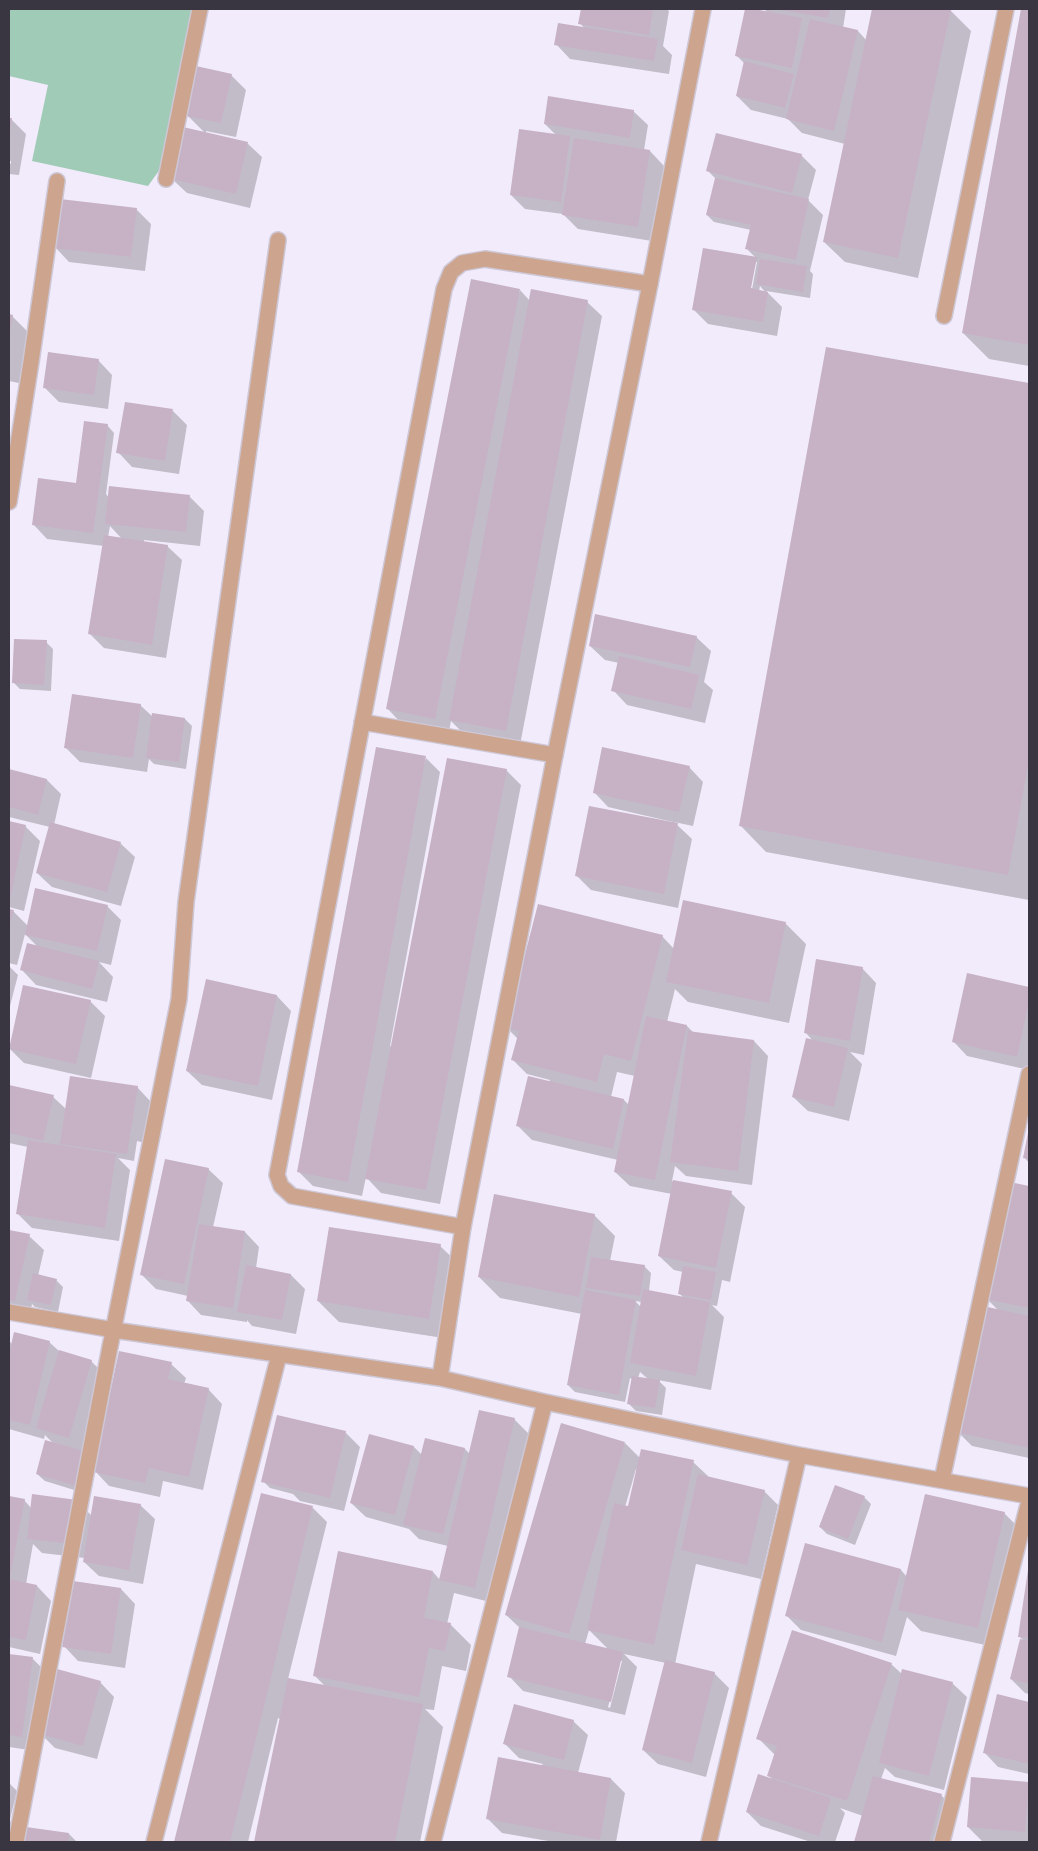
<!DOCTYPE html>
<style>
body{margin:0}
#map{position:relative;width:1038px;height:1851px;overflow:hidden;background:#f2ebfb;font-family:"Work Sans",sans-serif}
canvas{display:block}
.frame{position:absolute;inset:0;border:10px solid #3a3641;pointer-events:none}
</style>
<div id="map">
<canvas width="1038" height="1851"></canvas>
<div class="frame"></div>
</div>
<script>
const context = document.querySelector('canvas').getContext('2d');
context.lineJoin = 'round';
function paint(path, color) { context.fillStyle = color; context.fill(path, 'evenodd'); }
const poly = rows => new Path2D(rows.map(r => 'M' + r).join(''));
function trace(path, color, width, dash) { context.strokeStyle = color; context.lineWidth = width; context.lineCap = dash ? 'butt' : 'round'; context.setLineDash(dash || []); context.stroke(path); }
const green = poly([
 [9,9,195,9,163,165,148,186,32,161,48,85,9,76]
]);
const shadow = poly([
 [582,9,666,9,669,11,663,46,672,55,669,74,570,59,556,44,585,29,580,23],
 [746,9,768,13,764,9,846,9,843,28,858,31,867,41,873,9,950,10,971,31,918,278,845,262,824,242,845,144,802,133,788,119,751,110,737,96,745,64,737,56],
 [1022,9,1029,9,1029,366,989,359,963,333],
 [231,75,246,90,236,137,206,131,206,133,247,143,262,157,250,208,187,193,172,179,205,133,187,115],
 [633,111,648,125,644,150,650,151,664,166,652,241,578,229,563,214,525,209,511,195,557,136,545,124],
 [9,119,11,119,26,134,19,175,9,174,9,163,11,164,11,161,9,161],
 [801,155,816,170,808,200,823,215,810,271,813,274,810,298,766,291,782,307,777,336,708,324,694,310,756,258,747,249,751,230,714,222,707,215,716,179,708,171],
 [755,262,757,262,751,295,749,294],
 [760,286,766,293,759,291],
 [137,210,151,224,145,271,69,262,55,247],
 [520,290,530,301,587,302,602,316,520,745,464,734,451,721,449,732,401,723,387,708],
 [9,315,12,316,33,337,24,384,9,381],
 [827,348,1029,385,1029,900,766,852,740,825],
 [98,360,112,375,108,409,59,402,45,388],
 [173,411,187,425,179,474,132,467,118,452],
 [107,425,114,433,106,494,109,498,189,496,204,511,200,546,144,540,144,542,167,546,182,560,166,658,104,648,90,634,104,546,47,539,33,524,77,484],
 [110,526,122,539,108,537],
 [696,637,711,651,704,682,713,690,705,723,627,705,613,690,619,663,605,660,590,646],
 [46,642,53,649,51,691,20,689,13,682],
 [140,705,153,717,185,719,192,726,186,769,154,764,149,759,147,772,80,762,66,748],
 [426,758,440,772,390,1046,392,1047,506,770,521,785,440,1204,381,1193,366,1177,362,1196,313,1186,299,1172],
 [689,767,703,782,693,826,674,822,692,839,678,908,591,890,577,876,673,824,673,822,608,807,594,792],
 [9,770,47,780,61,794,54,825,120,843,135,857,121,906,52,887,37,873,50,827,9,817],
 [9,823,25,826,40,841,24,911,9,907],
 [107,906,121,920,111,965,99,962,113,977,107,1002,36,985,22,970,38,947,25,934,17,965,9,963,9,910,13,911,28,926],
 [785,923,806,944,789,1023,688,1002,675,989,667,1022,687,1026,694,1033,754,1041,768,1056,752,1185,686,1176,675,1166,672,1181,731,1193,745,1207,730,1282,722,1280,717,1306,712,1305,724,1317,711,1390,658,1380,666,1388,662,1415,636,1411,629,1404,632,1379,630,1378,625,1402,575,1392,568,1385,582,1314,500,1298,479,1277,594,1215,615,1236,610,1261,644,1266,651,1273,649,1291,684,1298,679,1293,683,1272,674,1270,659,1256,672,1194,630,1186,615,1172,618,1160,532,1140,518,1126,550,1080,527,1074,513,1060,518,1039,507,1028,662,936,674,949],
 [617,1072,635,1076,629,1105,624,1100,611,1097],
 [635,1301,642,1302,641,1307],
 [640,1372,648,1379,638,1378],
 [9,966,18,975,9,1010],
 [862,968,876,983,864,1055,850,1052,862,1064,849,1121,808,1111,793,1097,814,1042,805,1032],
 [968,974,1029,988,1029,1070,967,1056,953,1041],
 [207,981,277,996,291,1011,272,1100,202,1085,187,1071],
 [90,1001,105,1016,91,1078,24,1063,10,1049],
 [9,1086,53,1097,66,1109,137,1087,151,1102,145,1143,137,1141,134,1161,118,1158,130,1170,119,1241,32,1228,17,1213,28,1147,9,1143],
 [1029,1135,1029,1163,1024,1157],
 [208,1169,223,1183,213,1227,245,1232,259,1247,256,1268,291,1275,305,1289,296,1334,252,1326,247,1320,247,1322,201,1315,187,1300,188,1296,156,1289,142,1275],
 [1011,1183,1029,1187,1029,1458,972,1446,957,1431,999,1311,986,1298],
 [9,1231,29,1236,44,1250,38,1276,56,1280,63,1287,58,1312,35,1307,32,1304,30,1315,9,1310],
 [440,1246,461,1266,450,1339,339,1322,318,1301],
 [9,1341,12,1344,49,1342,59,1351,91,1361,105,1375,84,1493,45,1481,37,1474,54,1444,45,1435,44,1439,9,1429],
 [171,1364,186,1378,184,1384,208,1389,222,1404,203,1490,163,1481,160,1497,109,1486,95,1471],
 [514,1419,529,1434,490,1602,454,1593,447,1624,450,1624,471,1645,466,1671,442,1666,434,1710,425,1709,443,1727,420,1842,256,1842,281,1719,278,1718,248,1842,175,1842,262,1495,313,1508,327,1522,288,1679,325,1686,314,1675,433,1572,440,1580,448,1546,419,1539,409,1529,366,1517,351,1503,370,1435,414,1447,422,1455,426,1439,465,1449,470,1454],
 [345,1432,360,1447,344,1511,300,1501,293,1494,270,1488,263,1481],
 [625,1443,640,1458,693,1462,708,1476,707,1478,764,1491,778,1505,761,1579,696,1564,675,1664,714,1673,729,1688,706,1777,658,1764,643,1750,666,1663,624,1654,637,1667,625,1715,523,1691,509,1676,520,1628,506,1615],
 [636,1469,638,1469,633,1508,625,1507],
 [589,1630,608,1649,585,1644],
 [620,1661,622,1661,610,1708,608,1707],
 [864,1497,871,1504,855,1545,827,1534,820,1527],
 [9,1498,24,1500,31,1508,77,1501,92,1516,140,1505,155,1519,143,1584,99,1576,84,1562,85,1558,42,1553,33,1544,26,1584,37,1586,51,1601,40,1654,9,1647],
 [1004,1513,1025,1534,999,1648,921,1631,907,1617,896,1656,801,1630,787,1616,806,1545,901,1570,907,1577],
 [1029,1571,1029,1694,1025,1693,1011,1679,1024,1641,1019,1636],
 [74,1582,121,1589,135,1604,125,1668,78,1661,64,1646],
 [9,1655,33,1659,47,1673,36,1751,9,1747],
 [891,1664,902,1674,952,1683,967,1697,944,1790,895,1777,885,1768,881,1779,941,1795,956,1810,947,1842,856,1842,863,1816,840,1808,845,1813,835,1842,811,1842,761,1826,747,1812,773,1780,768,1775,775,1755,758,1738],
 [100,1682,114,1697,97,1759,55,1748,41,1734],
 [998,1696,1029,1703,1029,1774,998,1767,984,1752],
 [573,1721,588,1735,578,1773,611,1779,625,1793,616,1842,554,1842,502,1833,487,1818,543,1764,519,1758,504,1743],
 [972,1778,1029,1783,1029,1842,982,1841,968,1827],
 [9,1783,17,1791,10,1819,9,1818],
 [9,1820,17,1828,13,1842,9,1842],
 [27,1828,69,1834,77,1842,25,1842]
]);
const building = poly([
 [581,9,653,9,649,35,578,24],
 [745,9,754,9,802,18,792,68,735,56],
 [775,9,830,9,828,18],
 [872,9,951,9,898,258,823,242],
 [1021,9,1029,9,1029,345,962,333],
 [810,19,858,30,834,131,786,119],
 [558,23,658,39,654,61,554,45],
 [744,61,794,74,785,108,736,96],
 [196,66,232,74,221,123,186,116],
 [548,96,634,110,630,138,544,124],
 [9,118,12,118,10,131,9,131],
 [183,127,248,142,236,194,171,179],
 [519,129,570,136,561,202,510,195],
 [716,133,802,154,792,193,706,171],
 [574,138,650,150,638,227,562,215],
 [715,178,809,199,796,260,745,249,751,225,706,215],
 [60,199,137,208,131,257,53,248],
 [703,248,757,257,751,288,768,292,763,322,692,310],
 [760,259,807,266,803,292,756,284],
 [471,279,520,289,435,719,386,709],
 [531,289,588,300,506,731,449,720],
 [9,314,13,315,10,331,9,331],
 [826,347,1029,383,1029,760,1008,875,739,826],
 [48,352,99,359,94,395,43,388],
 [125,402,173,409,165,461,116,453],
 [84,421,108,424,93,533,32,525,38,478,76,483],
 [109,486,190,495,186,532,105,524],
 [104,535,168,545,152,645,88,634],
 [595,614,697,636,690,667,589,646],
 [14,639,47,640,44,685,12,683],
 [619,656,699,675,691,709,611,691],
 [72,694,141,704,133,758,64,748],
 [152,713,185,718,179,762,146,758],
 [376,747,426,756,348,1182,297,1172],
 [602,747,690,766,679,812,593,793],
 [447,758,507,769,426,1190,365,1179],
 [9,769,47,779,38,815,9,807],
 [589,806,678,823,664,894,575,876],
 [9,821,26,825,10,899,9,899],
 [50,822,121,842,107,892,36,873],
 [35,888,108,905,97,951,25,935],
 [683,900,786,922,769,1003,666,982],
 [538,904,663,935,631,1061,604,1054,597,1082,511,1060,519,1031,506,1028],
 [9,909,14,910,9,927],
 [27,943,99,961,92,989,20,970],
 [816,959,863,967,850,1041,804,1033],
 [967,973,1029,987,1029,1001,1017,1057,952,1042],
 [206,979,277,995,258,1086,186,1071],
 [23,985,91,1000,76,1064,9,1049],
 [646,1016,687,1025,655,1180,614,1172],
 [688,1031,754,1040,738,1171,670,1162],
 [806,1038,848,1048,834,1107,792,1097],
 [70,1076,138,1086,127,1154,60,1144],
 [528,1076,624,1099,613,1149,516,1126],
 [9,1085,54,1095,43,1141,9,1133],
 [1028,1133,1029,1133,1029,1159,1023,1158],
 [28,1140,116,1154,105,1228,16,1214],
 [165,1159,209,1168,184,1284,140,1275],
 [673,1180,732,1191,716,1268,658,1256],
 [1010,1182,1029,1186,1029,1308,985,1299],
 [494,1194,595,1214,579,1297,478,1277],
 [199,1224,245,1231,233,1308,186,1301],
 [329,1227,441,1244,429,1319,317,1301],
 [9,1230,30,1234,15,1301,9,1300],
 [591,1257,645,1265,640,1296,586,1288],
 [246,1265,291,1274,282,1320,237,1312],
 [683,1266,716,1272,711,1300,678,1294],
 [33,1273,57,1279,51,1305,27,1300],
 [643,1289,710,1302,696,1376,630,1363],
 [585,1290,636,1300,619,1395,567,1385],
 [983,1306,1029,1316,1029,1448,956,1432],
 [14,1332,50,1341,30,1425,9,1420,9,1354],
 [59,1350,92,1360,69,1438,36,1428],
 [119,1351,172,1362,168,1379,209,1388,189,1477,149,1468,145,1483,93,1472],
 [632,1376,660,1380,655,1408,627,1404],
 [479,1410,515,1418,475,1588,439,1580],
 [277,1415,346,1431,330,1498,261,1482],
 [561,1423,625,1442,569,1634,505,1615],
 [369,1434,414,1446,395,1515,350,1503],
 [425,1438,465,1448,443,1534,403,1525],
 [45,1440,87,1452,77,1486,36,1474],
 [641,1449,694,1460,654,1645,587,1630,614,1503,628,1506],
 [698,1474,765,1490,747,1565,681,1550],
 [835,1485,865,1496,848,1539,819,1527],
 [261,1493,313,1506,250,1763,230,1842,174,1842],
 [32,1494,77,1500,72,1544,27,1539],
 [925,1494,1005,1512,978,1628,898,1610],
 [9,1496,25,1499,10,1577,9,1576],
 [94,1496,141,1504,129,1570,83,1562],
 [805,1543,901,1569,882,1642,785,1616],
 [338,1551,433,1571,424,1618,451,1623,445,1651,429,1648,419,1697,313,1676],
 [1028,1570,1029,1570,1029,1638,1018,1637],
 [9,1579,37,1585,26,1640,9,1637],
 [73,1581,121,1588,111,1654,62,1647],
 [519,1627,623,1652,611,1702,507,1677],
 [792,1630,892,1663,847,1801,767,1776,777,1746,756,1739],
 [1020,1639,1029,1641,1029,1684,1010,1679],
 [9,1654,33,1657,22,1737,9,1735],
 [665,1660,715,1672,692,1763,642,1750],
 [57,1669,101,1681,83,1746,40,1734],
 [902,1669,953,1682,929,1776,879,1763],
 [288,1678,423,1704,395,1842,254,1842],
 [997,1694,1029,1702,1029,1764,983,1753],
 [514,1704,574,1720,564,1760,503,1744],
 [498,1757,611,1778,600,1840,486,1819],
 [758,1774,831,1798,819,1836,746,1812],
 [873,1776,942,1794,929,1842,854,1842],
 [971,1777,1029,1782,1025,1832,967,1827],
 [26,1827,69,1833,68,1842,24,1842]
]);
const lane = poly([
 [944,316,1006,9],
 [362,722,555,755],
 [463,1227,292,1196,281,1186,277,1175,444,289,451,272,462,263,485,259,650,284]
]);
const street = poly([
 [166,179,200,9],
 [9,502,31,362,57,181],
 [9,1312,114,1330,440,1378,545,1402,799,1455,1029,1496],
 [440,1378,463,1227,555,755,650,284,703,9],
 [942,1480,1029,1074],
 [16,1842,110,1347,179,999,186,902,278,240],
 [154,1842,279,1355],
 [433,1842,545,1402],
 [709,1842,799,1455],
 [942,1842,1029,1501]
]);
paint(green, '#a0cbb7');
paint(shadow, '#0003');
paint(building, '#c6b1c5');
trace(lane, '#cdc7d6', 18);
trace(street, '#cdc7d6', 18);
trace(lane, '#cda58f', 15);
trace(street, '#cda58f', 15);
</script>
